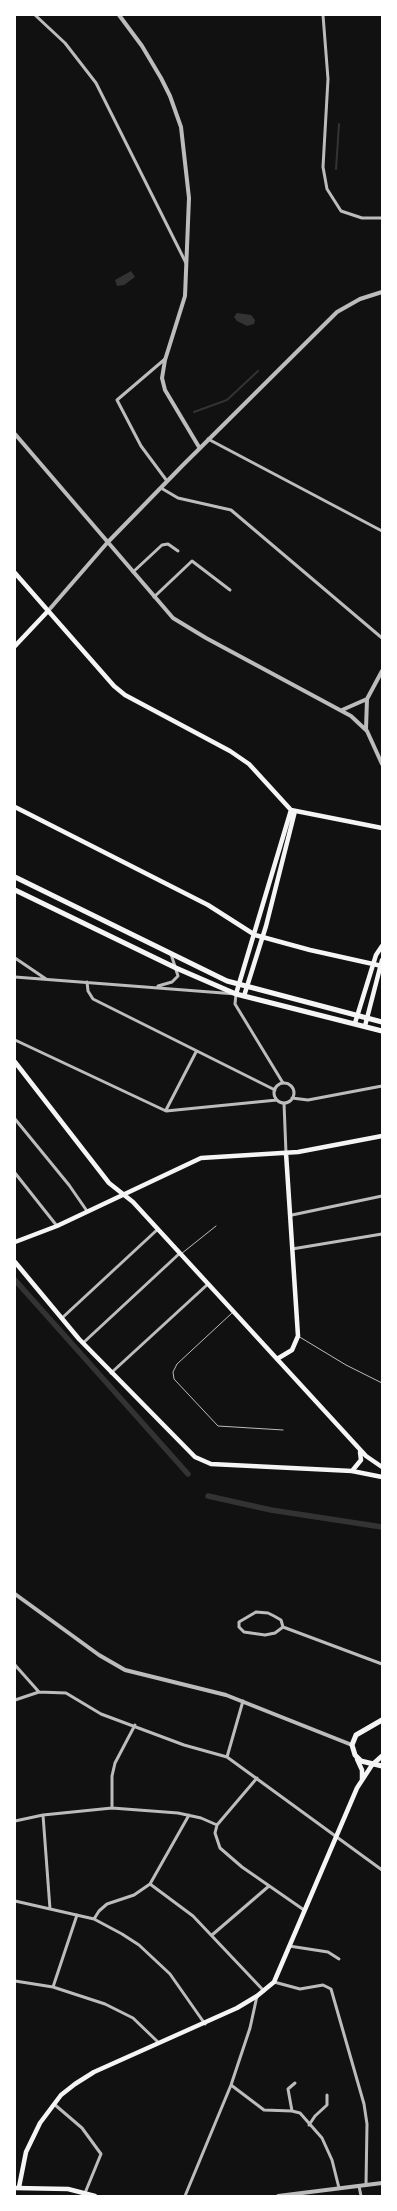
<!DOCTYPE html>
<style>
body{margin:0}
#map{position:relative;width:397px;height:2211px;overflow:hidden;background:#111;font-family:"Zilla Slab",serif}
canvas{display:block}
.frame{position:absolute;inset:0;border:16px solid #fff;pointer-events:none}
</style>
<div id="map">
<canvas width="397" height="2211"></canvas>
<div class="frame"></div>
</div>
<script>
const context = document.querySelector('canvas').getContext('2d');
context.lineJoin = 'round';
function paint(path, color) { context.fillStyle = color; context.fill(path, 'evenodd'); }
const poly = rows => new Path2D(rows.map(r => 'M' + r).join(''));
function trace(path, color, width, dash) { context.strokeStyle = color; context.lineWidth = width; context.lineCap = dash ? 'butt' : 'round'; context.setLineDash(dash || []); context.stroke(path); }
const water = poly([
 [131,271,135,277,124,285,117,286,115,280],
 [237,313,251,315,255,320,254,324,247,326,237,321,234,317]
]);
const stream = poly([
 [336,169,339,124],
 [194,412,227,400,258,371]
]);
const canal = poly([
 [15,1280,188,1474],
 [208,1496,271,1510,382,1527]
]);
const service = poly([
 [181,1254,216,1226],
 [232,1313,177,1364,173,1372,174,1379,218,1426,283,1430],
 [298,1336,346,1365,382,1383]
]);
const minor = poly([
 [35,15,65,43,96,83,186,263],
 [323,15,328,79,323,167,327,189,341,211,362,218,382,218],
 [165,359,117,400,141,446,167,481],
 [208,439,382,531],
 [161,488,178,498,231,510,382,638],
 [133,572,162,545,168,544,178,551],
 [154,597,192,561,230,590],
 [15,958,46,979],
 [15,977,236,994,235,1004,283,1083],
 [87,982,88,991,93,999,275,1090],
 [158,986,172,982,178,976,171,954],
 [15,1040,166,1111,277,1100],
 '274 1093a10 10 0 1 1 20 0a10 10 0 1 1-20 0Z',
 [292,1098,308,1100,382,1086],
 [284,1103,286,1153],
 [166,1110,196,1052],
 [15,1119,69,1185,87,1211],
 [15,1173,57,1226],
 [292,1215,382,1196],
 [292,1249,382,1234],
 [62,1318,158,1229],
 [83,1343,180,1253],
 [111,1373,208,1284],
 [256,1612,268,1613,274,1616,281,1620,283,1627,275,1633,265,1635,244,1632,239,1627,239,1622,256,1612],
 [283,1627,382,1664],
 [15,1665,39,1692],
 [15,1700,39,1692,66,1693,101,1714,184,1745,227,1757,382,1870],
 [227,1757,243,1701],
 [257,1778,217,1825,215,1833,220,1848,242,1867,304,1910],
 [112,1808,112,1776,115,1763,135,1725],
 [43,1815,50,1909],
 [15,1821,43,1815,112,1808,178,1813,201,1818,217,1825],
 [150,1884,193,1916,264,1991],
 [15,1901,94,1919,122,1934,139,1945,170,1974,205,2024],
 [94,1919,99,1911,107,1904,134,1895,150,1884,189,1815],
 [212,1935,269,1886],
 [289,1946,328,1952,339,1959],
 [15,1981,53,1987,105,2004,133,2018,159,2043],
 [274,1982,300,1989,323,1985,331,1989,364,2104,367,2124,366,2185],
 [53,1987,77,1915],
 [231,2085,264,2110,292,2111,300,2113,322,2138,332,2160,339,2188],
 [54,2104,82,2128,101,2154,85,2193],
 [292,2111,288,2089,295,2083],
 [309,2125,315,2116,327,2105,327,2095],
 [359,2186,361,2196],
 [185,2196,231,2085,250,2028,257,1996]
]);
const tertiary = poly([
 [119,15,142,46,161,78,170,96,181,127,189,198,185,296,165,360,162,378,165,390,199,447],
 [15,434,173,618,206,638,351,716,367,731,382,764],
 [48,611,107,543,182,466,337,312,360,299,382,292],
 [342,710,367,699],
 [366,729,367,699,382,671],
 [15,1594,99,1655,125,1670,226,1695,352,1745],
 [278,2196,382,2183]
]);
const secondary = poly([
 [15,573,114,686,125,695,230,751,249,764,291,810,382,828],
 [15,646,48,611],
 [15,807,208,905,255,935,310,950,382,966],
 [236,994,291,810],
 [244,996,266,926,295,811],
 [355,1023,376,955,382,946],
 [365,1026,382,960],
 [15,1062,109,1183,133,1202,366,1456,382,1467],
 [15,1242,57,1226,201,1158,298,1152,382,1136],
 [15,1262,79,1339,195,1457,211,1464,352,1471,382,1477],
 [277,1359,292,1350,298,1336,286,1153],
 [352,1471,361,1460,360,1452],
 [357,1759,362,1770,362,1779],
 [19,2187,26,2152,40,2123,61,2095,75,2084,94,2072,237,2008,257,1996,274,1982,357,1788,372,1765],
 [15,2188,68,2189,95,2196]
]);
const primary = poly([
 [15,877,227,981,382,1022],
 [15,890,176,968,236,994,382,1031],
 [382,1720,356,1735,352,1745,355,1755,361,1761,382,1766],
 [372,1765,382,1756]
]);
paint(water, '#333');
trace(stream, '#333', 2);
trace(canal, '#333', 5.5);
trace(service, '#bcbcbc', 1);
trace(minor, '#bcbcbc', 3);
trace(tertiary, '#bcbcbc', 4);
trace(secondary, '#f5f5f5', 4.5);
trace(primary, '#f5f5f5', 5);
</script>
